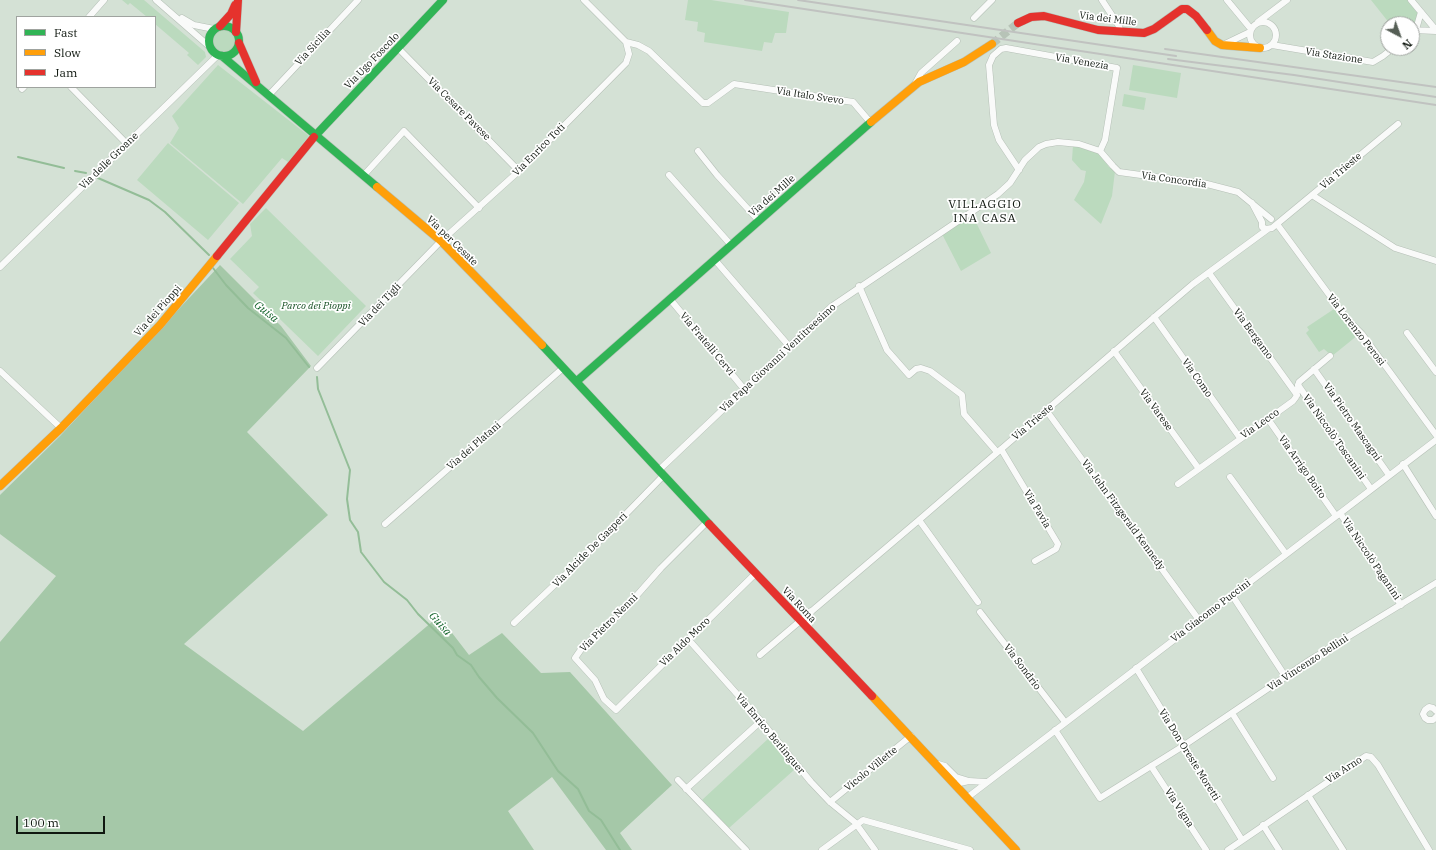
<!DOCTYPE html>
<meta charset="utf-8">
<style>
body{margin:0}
#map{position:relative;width:1436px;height:850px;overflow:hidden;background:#d4e1d5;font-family:"IBM Plex Serif",serif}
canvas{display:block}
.legend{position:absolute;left:16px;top:16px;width:140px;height:72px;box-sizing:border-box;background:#fff;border:1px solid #9fa39f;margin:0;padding:5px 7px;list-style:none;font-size:12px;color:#101810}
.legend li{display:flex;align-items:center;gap:8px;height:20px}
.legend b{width:20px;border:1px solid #9fa39f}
.north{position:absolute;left:1380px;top:16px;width:40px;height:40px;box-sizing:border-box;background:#fff;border:1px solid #9fa39f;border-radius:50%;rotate:139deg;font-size:11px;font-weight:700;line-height:16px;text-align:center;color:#101810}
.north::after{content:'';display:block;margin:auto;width:14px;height:18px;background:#555e55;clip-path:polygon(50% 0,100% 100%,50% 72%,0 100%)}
.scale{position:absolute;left:16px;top:816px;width:89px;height:18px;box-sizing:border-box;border:2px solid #101810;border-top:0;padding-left:5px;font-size:12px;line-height:14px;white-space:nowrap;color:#101810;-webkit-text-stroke:3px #fff;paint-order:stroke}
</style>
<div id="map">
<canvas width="1436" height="850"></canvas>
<ul class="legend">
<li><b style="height:5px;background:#30b455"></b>Fast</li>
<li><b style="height:5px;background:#ff9f0a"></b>Slow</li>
<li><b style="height:5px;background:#e5322d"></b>Jam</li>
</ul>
<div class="north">N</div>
<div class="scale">100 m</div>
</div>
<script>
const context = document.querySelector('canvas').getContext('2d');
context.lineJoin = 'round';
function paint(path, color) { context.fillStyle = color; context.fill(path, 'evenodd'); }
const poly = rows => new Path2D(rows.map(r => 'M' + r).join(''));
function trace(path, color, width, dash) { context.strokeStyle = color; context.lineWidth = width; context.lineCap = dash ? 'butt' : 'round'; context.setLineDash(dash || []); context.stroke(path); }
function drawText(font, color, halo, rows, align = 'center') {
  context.font = font + ' "IBM Plex Serif",serif'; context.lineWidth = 3.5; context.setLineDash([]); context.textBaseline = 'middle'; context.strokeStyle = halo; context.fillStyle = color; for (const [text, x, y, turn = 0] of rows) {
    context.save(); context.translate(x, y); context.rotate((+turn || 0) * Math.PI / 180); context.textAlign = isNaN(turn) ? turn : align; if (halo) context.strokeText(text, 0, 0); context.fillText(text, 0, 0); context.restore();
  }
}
const green = poly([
 [122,0,144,0,205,52,206,57,198,65,187,55,189,53,155,24,155,17,147,17,130,3,128,5],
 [688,0,711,0,789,12,786,33,775,33,772,43,764,42,762,51,704,42,705,33,697,31,698,22,685,20],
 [1371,0,1408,0,1418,12,1417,23,1412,27,1412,24,1390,24],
 '213 41a11 11 0 1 1 22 0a11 11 0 1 1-22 0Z',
 [218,65,309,136,288,162,282,158,243,204,170,143,179,128,172,116],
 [1133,65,1181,73,1177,98,1129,90],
 [1124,94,1146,98,1144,110,1122,106],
 [168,143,239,203,208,240,137,180],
 [1073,145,1097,150,1109,167,1115,171,1112,196,1101,224,1074,200,1084,182,1086,171,1081,170,1072,160],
 [266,208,366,306,318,356,253,293,259,287,230,259,252,236,250,224],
 [971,212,991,253,961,271,941,232],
 [1334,309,1358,335,1332,356,1324,349,1319,352,1306,333,1309,330,1307,327],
 [769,738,794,770,729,828,702,800]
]);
const forest = poly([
 [220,265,281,326,311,366,247,432,328,515,184,644,303,731,439,616,469,655,502,633,541,673,570,672,672,785,620,833,632,850,606,850,552,777,508,811,534,850,0,850,0,642,56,576,0,534,0,495,60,436]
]);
const stream = poly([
 [18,157,64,168],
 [75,171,86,173],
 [98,178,149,200,165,212,209,255],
 [213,268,226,285,248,308,286,338,309,367],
 [317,377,318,389,350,470,347,499,350,520,358,532,361,552,384,582,407,600,418,614,453,648,457,655,471,665,479,677,497,698,533,733,558,771,578,789,589,811,601,820,620,850]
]);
const secondaryTunnel = poly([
 [992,44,1018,23]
]);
const street = poly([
 [156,0,210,47],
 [1102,0,1119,26,1120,32],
 [1227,0,1251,29],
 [1411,0,1436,30],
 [89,17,104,0],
 [182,18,194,25,214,29],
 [974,18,992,0],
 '1250 35a13 13 0 1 1 26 0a13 13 0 1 1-26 0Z',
 [1258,22,1287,0],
 [1414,30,1436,31],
 [1412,32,1417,26,1421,12],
 [626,42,638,45,649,51,703,103,708,103,734,84,853,102,870,122],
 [1225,44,1250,32],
 [1272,45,1373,62,1383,56,1393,48],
 [398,48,519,171],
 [915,84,921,73,957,41],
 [71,87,126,143],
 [22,89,24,87],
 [269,95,358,0],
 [698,151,717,175,759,221],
 [1100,151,1113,166,1119,172,1207,184,1238,192,1271,219],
 [1019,170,999,140,994,125,989,65,993,56,1001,49,1006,48,1117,68,1105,140,1100,151],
 [364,175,404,131,479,208],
 [669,175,731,245],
 [1312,195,1395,248,1436,261],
 [1252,203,1262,222,1262,227,1266,229,1272,228,1398,124],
 [1277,224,1347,319,1362,334,1436,435],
 [715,260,789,346],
 [0,267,218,55],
 [1209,273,1297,395],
 [859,286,887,350,909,375,916,369,921,368,930,371,962,395,964,414,997,452],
 [670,299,744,389],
 [1154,317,1240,438],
 [1407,333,1436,372],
 [1114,351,1199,469],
 [317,368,441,241,519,171,626,63,629,54,626,42,584,0],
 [1314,369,1389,475],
 [0,371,61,428],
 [1298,385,1371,489],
 [1046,410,1199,620],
 [1268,419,1336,516],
 [1001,449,1058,544,1056,549,1035,561],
 [1403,464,1436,516],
 [659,470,831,307,998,194,1010,183,1025,160,1039,147,1046,144,1058,142,1079,144,1100,151],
 [1230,477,1286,554],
 [1178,484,1293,401,1296,397,1299,382,1330,356],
 [1340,513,1401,605],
 [919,520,978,602],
 [707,522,661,568,623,611,582,648,575,658,595,680,604,699,616,710,755,574],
 [385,524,563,368],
 [1232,595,1285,676],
 [980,612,1065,722],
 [514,623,581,560,664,475],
 [808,630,811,611],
 [688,639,761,721,811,782,830,802,857,824],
 [760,655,919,520,1159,313,1193,284,1268,229],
 [1136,668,1242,840],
 [1436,711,1433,708,1429,707,1425,710,1423,714,1425,718,1428,720,1433,720,1436,717],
 [1232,713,1273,778],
 [1055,730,1100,798,1180,748,1310,660,1436,583],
 [938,764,945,766,956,777,969,781],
 [1151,766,1206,850],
 [678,780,746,850],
 [955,784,969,781,986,782],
 [686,789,761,721],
 [1308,795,1343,850],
 [968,797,1436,440],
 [830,802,911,736],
 [857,825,875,850],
 [1263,825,1279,850],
 [822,850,863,820,970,850],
 [1228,850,1366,756,1371,757,1378,765,1429,850]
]);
const fast = poly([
 '209 41a15 15 0 1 1 30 0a15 15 0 1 1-30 0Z',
 [222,56,377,187],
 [314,137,443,0],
 [542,345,709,524],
 [577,381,871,122]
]);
const slow = poly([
 [1207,30,1215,41,1222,45,1260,48],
 [871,122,919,82,964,62,992,44],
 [377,187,441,241,542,345],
 [0,486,61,428,160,325,217,256],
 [872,696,1016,850]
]);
const jam = poly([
 [1018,23,1031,17,1044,16,1098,30,1144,33,1154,29,1182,9,1187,9,1196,16,1207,30],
 [220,26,231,14,235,5],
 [236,32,238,0],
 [239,43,256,82],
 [217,256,314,137],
 [709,524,872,696]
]);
const rail = poly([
 [745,0,1436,105],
 [798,0,1176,56],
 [1165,49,1436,87],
 [1168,59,1294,75,1436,97]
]);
const streetNames = [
 ["Via dei Mille",1108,19,7],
 ["Via Sicilia",313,47,-47],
 ["Via Stazione",1334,56,9],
 ["Via Ugo Foscolo",372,61,-46],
 ["Via Venezia",1082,62,10],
 ["Via Italo Svevo",810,96,9],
 ["Via Cesare Pavese",459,109,45],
 ["Via Enrico Toti",539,150,-45],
 ["Via delle Groane",109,161,-44],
 ["Via Trieste",1341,171,-40],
 ["Via Concordia",1174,180,8],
 ["Via dei Mille",772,196,-41],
 ["Via per Cesate",452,241,44],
 ["Via dei Tigli",380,305,-46],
 ["Via dei Pioppi",158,311,-48],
 ["Via Lorenzo Perosi",1356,330,52],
 ["Via Bergamo",1253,334,54],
 ["Via Fratelli Cervi",707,344,50],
 ["Via Papa Giovanni Ventitreesimo",778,358,-43],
 ["Via Como",1197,378,55],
 ["Via Varese",1156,410,54],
 ["Via Trieste",1033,422,-40],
 ["Via Pietro Mascagni",1352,422,55],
 ["Via Lecco",1260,424,-35],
 ["Via Niccolò Toscanini",1334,437,55],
 ["Via dei Platani",474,446,-41],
 ["Via Arrigo Boito",1302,467,55],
 ["Via Pavia",1037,509,59],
 ["Via John Fitzgerald Kennedy",1123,515,54],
 ["Via Alcide De Gasperi",590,550,-45],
 ["Via Niccolò Paganini",1371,559,56],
 ["Via Roma",799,605,47],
 ["Via Giacomo Puccini",1211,611,-37],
 ["Via Pietro Nenni",609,623,-45],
 ["Via Aldo Moro",685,642,-44],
 ["Via Vincenzo Bellini",1308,663,-33],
 ["Via Sondrio",1022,667,53],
 ["Via Enrico Berlinguer",770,734,50],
 ["Via Don Oreste Moretti",1189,755,58],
 ["Vicolo Villette",871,769,-39],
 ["Via Arno",1344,770,-33],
 ["Via Vigna",1179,808,57]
];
const parkNames = [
 ["Parco dei Pioppi",316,306]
];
const waterNames = [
 ["Guisa",266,312,38],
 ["Guisa",440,624,48]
];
const quarterNames = [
 ["VILLAGGIO",985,205],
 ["INA CASA",985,219]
];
paint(green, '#bbdabe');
paint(forest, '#a5c8a8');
trace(stream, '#93bd97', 2);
trace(secondaryTunnel, '#b7c3b7', 8, [8, 4]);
trace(street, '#b5bfb6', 7);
trace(fast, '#b5bfb6', 9);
trace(slow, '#b5bfb6', 9);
trace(jam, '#b5bfb6', 9);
trace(street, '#f9faf9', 6);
trace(fast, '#30b455', 8);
trace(slow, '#ff9f0a', 8);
trace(jam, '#e5322d', 8);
trace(rail, '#c0c2c0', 2);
drawText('10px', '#101810', '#fff', streetNames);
drawText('italic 10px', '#144e21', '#fff', parkNames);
drawText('italic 11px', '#0c5f24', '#fff', waterNames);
context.letterSpacing = '1px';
drawText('12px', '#101810', '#fff', quarterNames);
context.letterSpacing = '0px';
</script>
